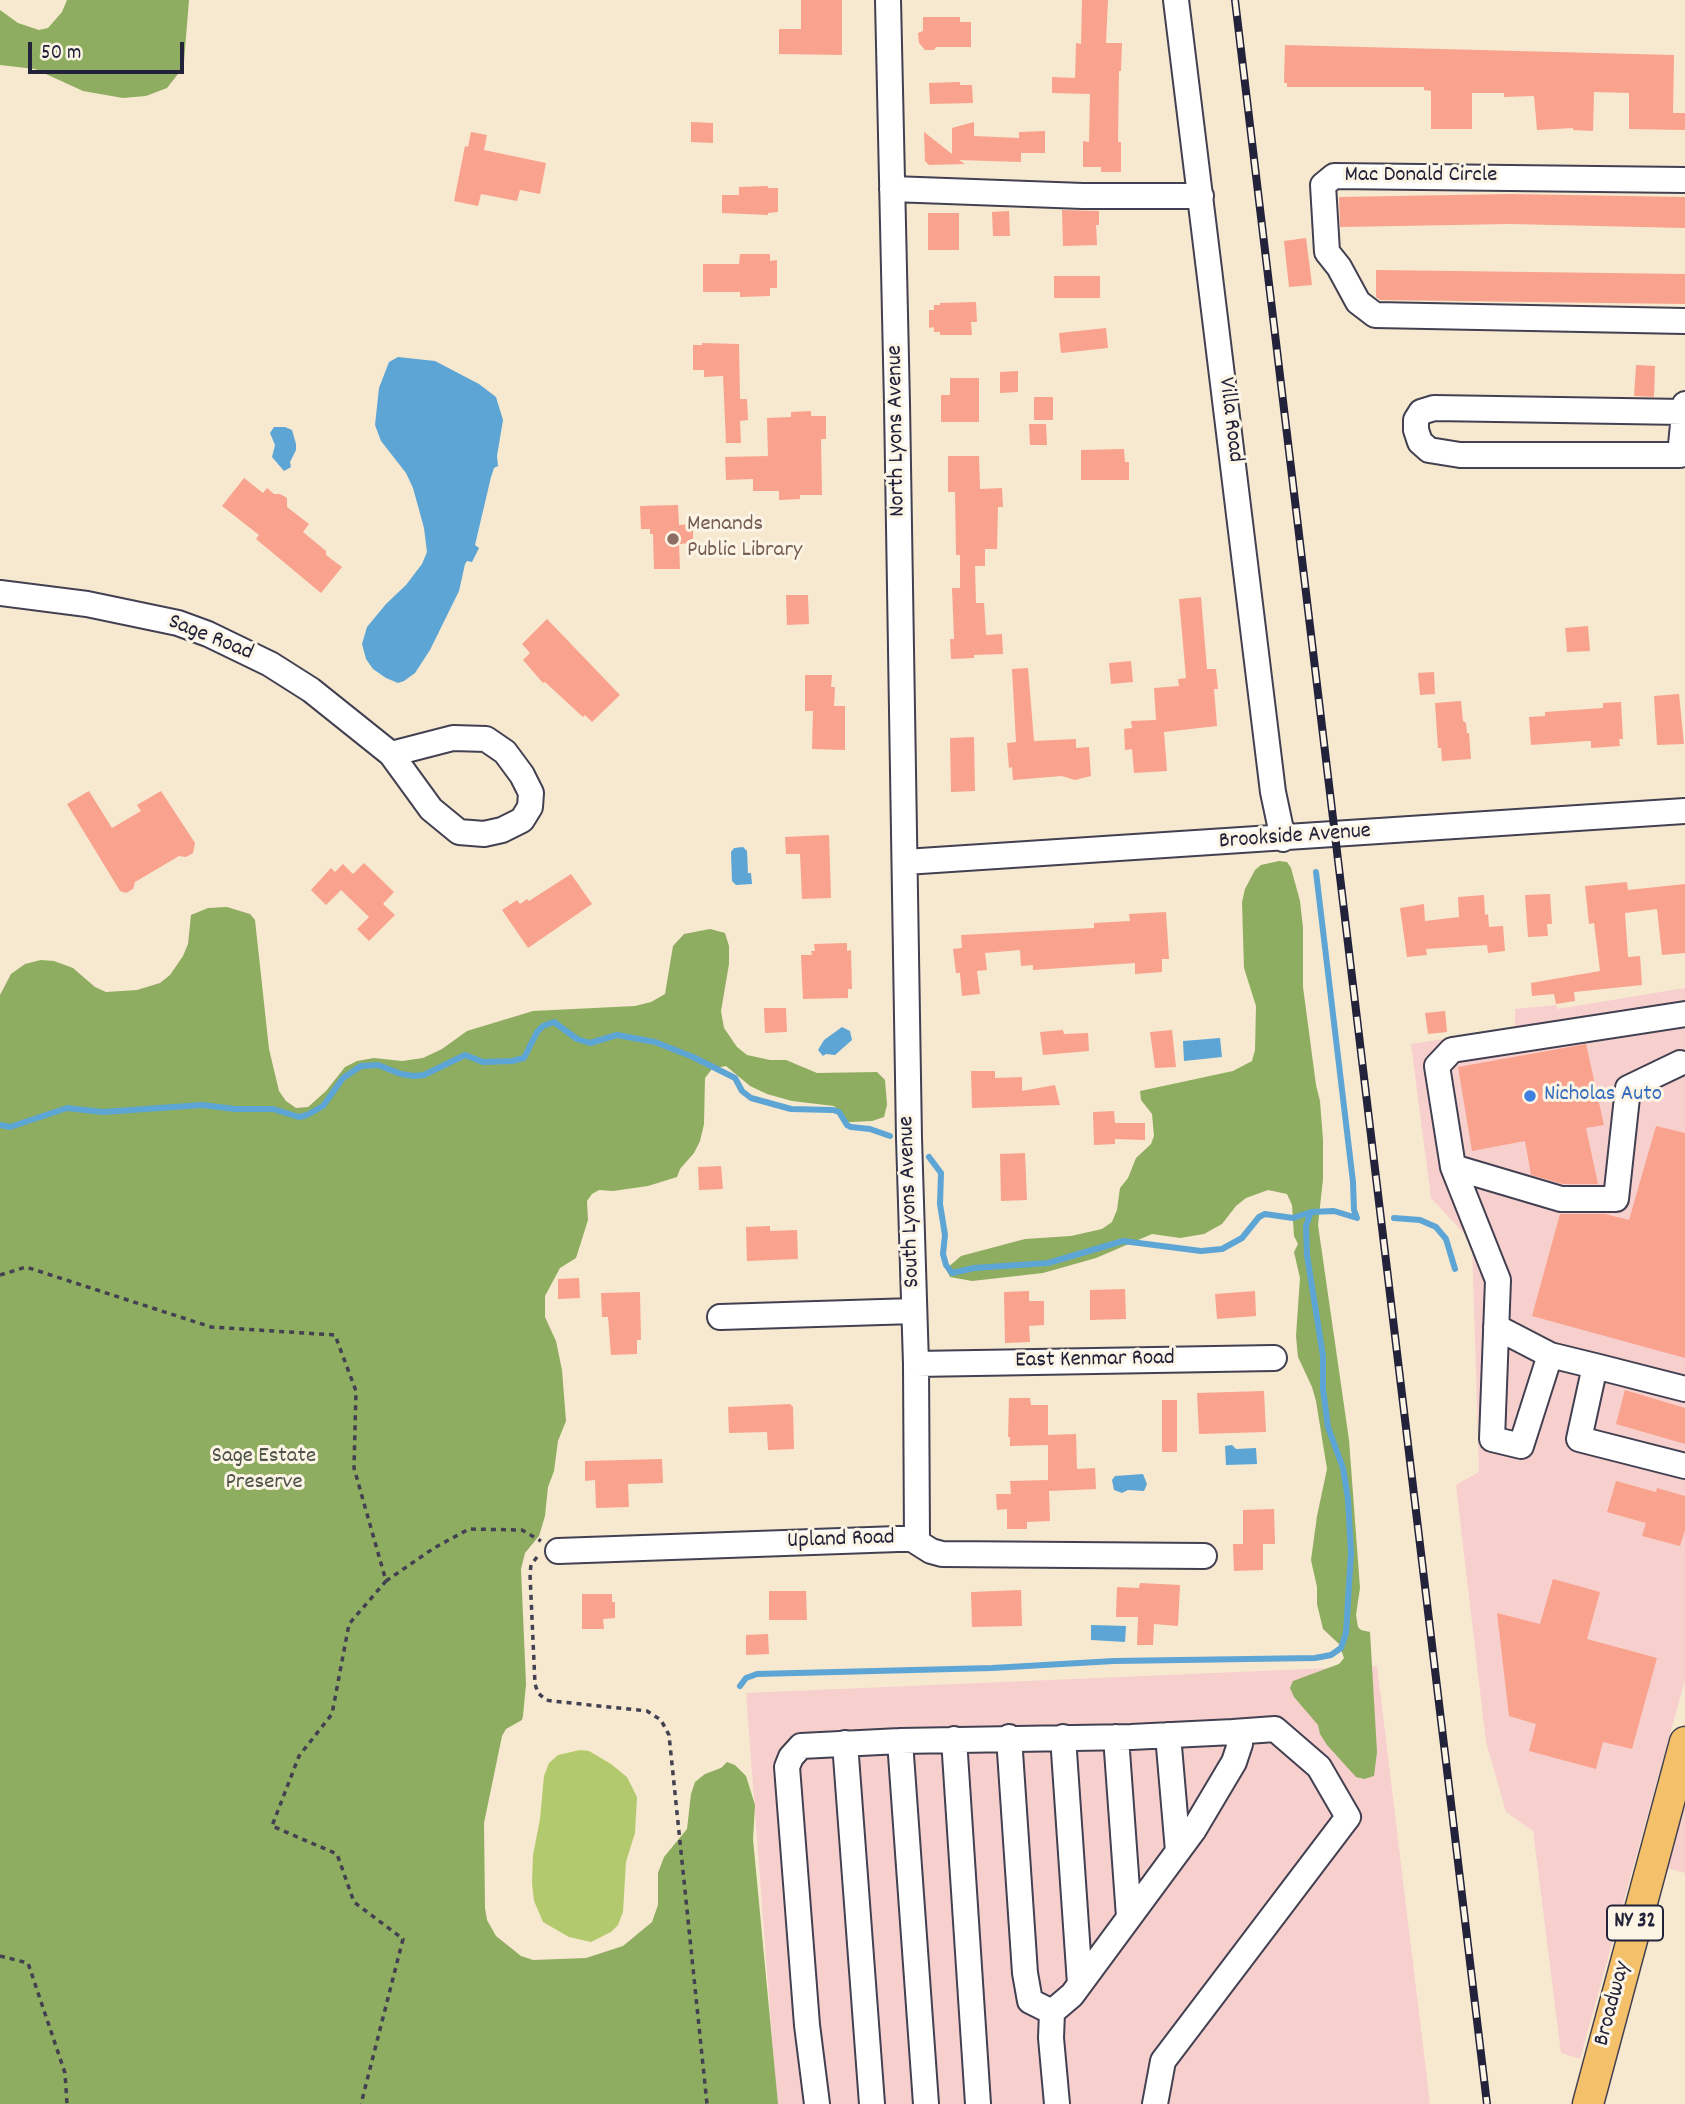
<!DOCTYPE html>
<style>
body{margin:0}
#map{position:relative;width:1685px;height:2104px;overflow:hidden;background:#f7e8d0;font-family:Dekko,sans-serif}
canvas{display:block}
.scale{position:absolute;left:28px;top:42px;width:156px;height:32px;box-sizing:border-box;border:4px solid #22223b;border-top:0;padding-left:9px;font-size:21px;line-height:24px;white-space:nowrap;color:#22223b;-webkit-text-stroke:5px #fcf5e5;paint-order:stroke}
</style>
<div id="map">
<canvas width="1685" height="2104"></canvas>
<div class="scale">50 m</div>
</div>
<script>
const context = document.querySelector('canvas').getContext('2d');
context.lineJoin = 'round';
function paint(path, color) { context.fillStyle = color; context.fill(path, 'evenodd'); }
const poly = rows => new Path2D(rows.map(r => 'M' + r).join(''));
function trace(path, color, width, dash) { context.strokeStyle = color; context.lineWidth = width; context.lineCap = dash ? 'butt' : 'round'; context.setLineDash(dash || []); context.stroke(path); }
function drawText(font, color, halo, rows, align = 'center') {
  context.font = font + ' Dekko,sans-serif'; context.lineWidth = 6; context.setLineDash([]); context.textBaseline = 'middle'; context.strokeStyle = halo; context.fillStyle = color; for (const [text, x, y, turn = 0] of rows) {
    context.save(); context.translate(x, y); context.rotate((+turn || 0) * Math.PI / 180); context.textAlign = isNaN(turn) ? turn : align; if (halo) context.strokeText(text, 0, 0); context.fillText(text, 0, 0); context.restore();
  }
}
const built = poly([
 [1685,988,1685,1680,1580,2059,1561,2053,1533,1831,1506,1812,1486,1742,1456,1485,1479,1472,1472,1242,1431,1198,1411,1044,1515,1028,1515,1009,1556,1005,1558,1009],
 [1377,1666,1430,2104,777,2104,746,1693],
 [1685,1806,1685,1873,1667,1868]
]);
const green = poly([
 [580,1750,589,1751,611,1764,627,1777,637,1797,635,1833,626,1862,623,1912,618,1925,611,1932,591,1942,569,1937,543,1922,534,1901,532,1883,533,1855,540,1819,544,1776,549,1763,558,1755]
]);
const forest = poly([
 [67,0,189,0,184,62,178,74,167,88,146,96,123,98,83,91,35,69,0,65,0,10,18,23,39,30,48,28,62,12],
 [1279,861,1287,862,1291,868,1300,901,1303,928,1303,987,1316,1085,1320,1101,1323,1140,1323,1179,1318,1225,1349,1440,1360,1588,1356,1615,1358,1627,1361,1630,1370,1632,1377,1752,1374,1776,1364,1779,1356,1777,1327,1745,1320,1734,1318,1725,1294,1697,1290,1688,1293,1681,1339,1664,1344,1658,1339,1644,1323,1629,1317,1604,1317,1587,1311,1560,1317,1516,1327,1469,1316,1401,1312,1387,1298,1357,1296,1336,1300,1278,1294,1252,1298,1244,1294,1236,1292,1205,1287,1194,1268,1190,1246,1198,1236,1206,1222,1224,1204,1234,1180,1238,1152,1234,1096,1258,1043,1273,972,1281,950,1277,946,1269,961,1256,1025,1239,1071,1236,1102,1229,1112,1222,1117,1210,1120,1188,1128,1178,1136,1158,1151,1144,1154,1136,1152,1114,1141,1100,1140,1091,1233,1071,1252,1061,1255,1050,1256,1006,1244,968,1242,902,1245,889,1255,870,1261,865],
 [227,907,250,914,255,920,269,1049,279,1091,286,1101,296,1108,308,1107,326,1091,345,1067,357,1061,374,1058,402,1061,423,1058,442,1049,467,1031,533,1011,635,1006,651,1002,665,994,673,946,684,934,710,929,725,933,729,946,729,964,721,1011,724,1028,737,1047,747,1055,770,1060,786,1060,817,1073,877,1072,885,1080,887,1105,884,1117,872,1121,852,1122,848,1122,834,1106,792,1101,767,1094,750,1086,726,1066,712,1069,705,1078,704,1124,700,1141,694,1153,680,1169,677,1177,648,1186,613,1191,599,1190,592,1194,587,1201,588,1220,576,1258,560,1268,545,1296,545,1317,556,1341,562,1370,566,1421,558,1441,554,1471,548,1487,545,1516,539,1536,525,1553,521,1569,526,1684,523,1716,522,1720,506,1729,502,1736,484,1823,485,1908,487,1920,496,1936,521,1956,533,1960,586,1958,623,1946,652,1922,658,1905,658,1873,664,1857,687,1829,691,1794,695,1782,705,1774,721,1768,727,1762,735,1765,746,1776,755,1805,753,1839,778,2104,0,2104,0,995,11,974,25,964,41,960,54,961,73,968,95,987,106,992,137,990,160,983,170,975,183,956,188,944,191,915,208,908]
]);
const water = poly([
 [398,357,435,361,479,384,496,397,503,420,497,456,498,466,494,468,491,477,475,545,479,548,472,562,467,561,465,564,459,591,430,650,415,673,404,681,398,683,386,678,373,669,366,659,362,644,367,627,386,604,406,585,422,564,427,552,424,528,413,488,406,473,381,441,375,425,379,388,389,362],
 [274,427,285,427,292,430,296,444,296,450,290,462,291,467,284,471,272,457,275,445,270,433],
 [743,847,747,851,748,873,751,873,752,884,736,885,732,881,731,852,734,848],
 [842,1027,850,1031,852,1040,835,1055,826,1054,823,1056,818,1050,824,1040],
 [1220,1038,1222,1057,1184,1061,1183,1041],
 [1232,1445,1236,1449,1256,1448,1257,1464,1226,1465,1225,1446],
 [1143,1474,1147,1484,1144,1491,1128,1490,1122,1493,1114,1490,1112,1480,1115,1476],
 [1091,1625,1126,1626,1125,1642,1091,1640]
]);
const stream = poly([
 [0,1125,10,1127,67,1108,103,1112,202,1105,235,1109,273,1109,299,1117,307,1115,323,1106,343,1078,361,1066,378,1065,401,1074,414,1076,424,1075,465,1055,483,1062,512,1061,524,1058,537,1032,543,1026,554,1022,577,1039,590,1043,617,1035,655,1042,693,1057,735,1078,742,1091,751,1098,791,1109,833,1110,839,1112,847,1125,851,1127,870,1129,890,1136],
 [929,1157,941,1173,940,1204,945,1235,943,1254,946,1265,952,1273,974,1268,1048,1263,1123,1241,1201,1251,1222,1249,1242,1238,1259,1217,1265,1214,1293,1218,1311,1212,1334,1211,1357,1218,1354,1210,1353,1182,1316,872],
 [1394,1218,1420,1220,1436,1227,1446,1239,1455,1269],
 [740,1686,746,1678,757,1674,992,1668,1114,1661,1315,1658,1331,1655,1341,1648,1346,1633,1351,1553,1348,1499,1343,1468,1328,1427,1323,1389,1323,1356,1307,1255,1306,1226,1311,1212]
]);
const building = poly([
 [801,0,842,0,842,55,779,54,779,29,801,29],
 [1082,0,1108,0,1106,43,1122,43,1121,71,1119,71,1118,142,1121,142,1121,172,1101,172,1101,167,1083,167,1083,141,1089,142,1090,94,1052,93,1052,77,1075,78,1076,43,1081,44],
 [923,17,960,17,960,22,971,22,971,47,936,47,934,50,925,50,919,43,918,33,923,31],
 [1285,45,1674,55,1673,113,1685,113,1685,130,1629,129,1629,93,1594,92,1593,131,1573,130,1573,128,1537,130,1534,96,1504,97,1504,93,1472,93,1472,129,1431,129,1431,91,1424,90,1424,87,1287,87,1287,83,1284,83],
 [960,82,960,85,972,85,973,103,930,104,929,83],
 [691,122,713,123,713,143,691,142],
 [974,122,974,136,1019,138,1019,132,1045,131,1045,153,1021,153,1021,162,959,160,965,164,929,165,925,161,924,132,952,154,952,128],
 [471,132,487,135,484,150,546,163,540,194,520,190,517,201,481,194,478,206,454,201,465,146,468,147],
 [768,186,768,188,778,188,778,212,768,213,768,215,722,213,722,195,739,195,739,187],
 [1510,194,1685,197,1685,228,1510,224,1340,227,1339,197],
 [1062,210,1099,211,1099,225,1096,225,1097,245,1063,246],
 [1009,211,1010,236,993,236,992,212],
 [928,213,959,213,959,250,928,250],
 [1306,238,1312,285,1289,287,1284,241],
 [740,254,770,254,770,261,777,260,777,288,770,288,770,296,740,297,740,292,703,292,703,264,739,264],
 [1376,270,1685,274,1685,304,1380,300,1376,297],
 [1054,276,1100,276,1100,298,1054,298],
 [976,302,977,322,971,322,972,335,940,335,940,332,934,332,934,327,929,328,929,310,934,310,934,305,940,305,940,303],
 [1106,328,1108,348,1061,353,1059,333],
 [702,343,739,344,740,399,747,399,748,420,740,421,741,443,726,443,723,376,704,377,704,370,693,370,693,345,702,345],
 [1636,365,1655,366,1654,397,1634,396],
 [1018,371,1018,392,1000,393,1000,372],
 [950,378,979,378,979,422,941,422,941,395,950,395],
 [1034,397,1053,397,1053,420,1034,420],
 [811,411,811,416,826,416,826,439,821,439,822,495,800,495,800,499,779,500,779,491,753,491,753,479,726,480,725,457,768,456,767,418,791,417,791,412],
 [1029,424,1046,424,1047,445,1030,445],
 [1124,449,1125,462,1129,462,1129,480,1081,480,1081,450],
 [948,456,979,456,980,489,1002,488,1003,507,998,507,997,549,985,549,985,566,975,566,976,603,984,603,986,635,1002,634,1003,654,974,655,974,658,951,659,950,639,954,639,952,588,960,588,960,555,956,555,955,492,948,492],
 [244,478,263,493,267,488,274,494,280,494,287,498,287,507,309,524,303,532,326,551,326,555,342,567,321,593,256,539,259,535,222,506],
 [678,505,679,525,693,524,693,543,679,544,680,569,654,569,653,534,650,534,650,529,641,529,640,506],
 [786,595,808,595,809,624,787,625],
 [1201,597,1207,669,1216,669,1218,689,1214,689,1217,726,1164,732,1167,771,1134,773,1132,749,1125,750,1124,729,1132,728,1131,721,1156,720,1154,688,1179,686,1178,679,1186,678,1179,599],
 [547,619,620,695,592,722,585,715,583,717,545,682,543,683,523,660,530,653,522,644],
 [1588,626,1590,651,1567,652,1565,628],
 [1131,661,1133,682,1111,684,1109,663],
 [1028,668,1034,741,1076,739,1076,748,1089,747,1091,776,1075,780,1062,776,1013,780,1012,767,1009,768,1007,743,1016,742,1012,669],
 [1434,672,1435,694,1420,695,1418,673],
 [805,675,832,675,831,687,835,687,834,706,845,706,845,750,812,749,813,711,805,711],
 [1679,694,1684,744,1657,745,1654,696],
 [1461,701,1463,721,1466,723,1467,733,1469,733,1471,759,1442,761,1441,748,1438,748,1435,703],
 [1621,702,1623,739,1619,739,1620,746,1591,748,1591,741,1587,741,1531,745,1529,717,1545,716,1545,712,1603,708,1603,703],
 [974,737,975,791,951,792,950,738],
 [89,791,112,828,141,811,137,805,161,791,195,843,193,853,186,857,179,856,135,882,133,889,126,893,120,891,67,804],
 [829,835,831,898,802,899,800,854,786,854,785,837],
 [364,863,394,892,383,904,395,915,369,941,357,929,369,917,341,890,326,905,311,890,331,868,335,872,343,864,353,874],
 [571,874,592,904,528,948,502,910,517,900,520,904,527,899,529,901],
 [1627,882,1628,890,1685,884,1685,953,1662,955,1657,909,1625,913,1628,957,1640,956,1642,985,1574,992,1575,1001,1556,1004,1554,994,1532,996,1531,983,1600,971,1594,923,1589,924,1585,886],
 [1550,894,1552,924,1547,924,1548,936,1528,937,1525,895],
 [1484,895,1485,915,1488,914,1489,927,1503,926,1505,951,1488,953,1487,945,1426,949,1427,955,1407,957,1400,908,1424,904,1425,921,1459,917,1458,897],
 [1166,912,1169,959,1162,959,1162,972,1135,974,1135,963,1033,970,1033,965,1021,966,1020,950,985,953,987,970,977,971,980,994,962,996,960,973,956,973,953,949,962,948,961,935,1094,928,1094,923,1130,921,1129,914],
 [847,943,847,951,851,950,852,989,848,989,848,998,803,999,801,955,812,955,811,951,815,951,814,944],
 [764,1008,786,1008,787,1032,765,1033],
 [1445,1011,1447,1032,1428,1034,1425,1013],
 [1063,1030,1064,1034,1088,1033,1089,1051,1043,1055,1040,1032],
 [1172,1030,1176,1067,1155,1068,1150,1032],
 [1586,1044,1604,1125,1586,1128,1598,1184,1563,1184,1531,1175,1525,1141,1472,1151,1458,1067],
 [971,1071,995,1071,995,1078,1022,1077,1022,1091,1055,1085,1060,1105,972,1108],
 [1114,1111,1115,1123,1145,1123,1145,1140,1115,1139,1115,1144,1094,1145,1093,1112],
 [1656,1126,1685,1133,1685,1358,1532,1316,1560,1214,1605,1214,1629,1220],
 [1025,1153,1027,1200,1001,1201,1000,1154],
 [721,1166,723,1189,699,1190,698,1167],
 [770,1226,770,1231,797,1230,798,1259,747,1261,746,1227],
 [579,1278,580,1298,558,1299,558,1279],
 [1125,1289,1126,1319,1090,1320,1090,1290],
 [1029,1291,1029,1301,1044,1301,1044,1325,1029,1326,1030,1342,1005,1343,1004,1292],
 [1255,1291,1256,1316,1217,1319,1215,1294],
 [640,1292,641,1340,637,1340,637,1354,611,1355,608,1317,602,1317,601,1293],
 [1625,1390,1685,1408,1685,1444,1616,1424],
 [1264,1391,1266,1432,1199,1434,1197,1393],
 [1009,1398,1030,1398,1031,1405,1048,1405,1048,1435,1076,1434,1077,1469,1095,1468,1096,1489,1049,1491,1050,1521,1027,1522,1027,1529,1007,1529,1007,1509,997,1510,996,1494,1011,1494,1010,1481,1048,1480,1048,1445,1010,1446,1010,1437,1008,1437],
 [1162,1400,1177,1400,1177,1452,1162,1452],
 [790,1404,793,1407,794,1449,768,1450,767,1432,729,1433,728,1407],
 [662,1459,663,1483,628,1484,629,1507,596,1508,595,1480,585,1481,585,1461],
 [1616,1481,1656,1492,1657,1488,1685,1496,1685,1530,1680,1546,1642,1536,1646,1523,1607,1512],
 [1274,1509,1275,1544,1263,1544,1263,1570,1234,1571,1233,1544,1243,1544,1243,1510],
 [1553,1579,1600,1592,1587,1639,1657,1658,1632,1749,1603,1742,1596,1769,1529,1751,1536,1724,1509,1716,1497,1613,1540,1624],
 [1140,1583,1180,1585,1178,1626,1154,1624,1153,1645,1137,1645,1138,1617,1116,1617,1117,1587,1139,1588],
 [1021,1590,1022,1626,972,1627,971,1592],
 [769,1591,806,1591,807,1620,769,1620],
 [582,1594,612,1594,612,1602,615,1602,615,1618,603,1619,604,1629,582,1629],
 [768,1634,769,1654,746,1655,746,1635]
]);
const path = poly([
 [0,1275,26,1267,211,1327,335,1335,356,1391,354,1468,386,1581,349,1624,332,1714,299,1756,272,1826,337,1854,354,1902,403,1939,361,2104],
 [537,1557,531,1565,530,1574,535,1684,538,1693,546,1700,552,1701,647,1711,661,1720,669,1735,707,2104],
 [386,1581,434,1548,469,1529,522,1530,541,1541],
 [0,1956,28,1963,65,2073,67,2104]
]);
const minor = poly([
 [888,0,897,404,909,1138,916,1364,917,1541],
 [1176,0,1273,792,1283,839],
 [1685,180,1334,176,1323,185,1327,252,1339,267,1358,302,1375,315,1685,321],
 [892,189,1083,196,1201,196],
 [1684,412,1434,408,1421,412,1416,420,1416,430,1420,442,1429,450,1460,455,1680,455,1685,404],
 [0,593,87,604,178,623,208,634,270,664,311,690,391,754,431,809,459,832,484,834,502,830,522,820,530,807,531,793,522,775,505,752,486,739,453,738,391,754],
 [905,862,1685,811],
 [1680,1063,1628,1088,1616,1199,1561,1199,1453,1167,1437,1066,1452,1050,1685,1014],
 [1453,1167,1498,1280,1492,1439,1521,1446,1550,1355,1595,1366],
 [720,1317,914,1311],
 [1496,1327,1550,1355],
 [916,1364,1274,1358],
 [1685,1389,1595,1366,1579,1439,1685,1466],
 [558,1551,898,1539,912,1539,931,1551,942,1554,1204,1556],
 [1168,1735,1178,1851],
 [1009,1737,1025,1973,1030,2001,1052,2012],
 [1063,1737,1080,1984],
 [1116,1737,1129,1917],
 [954,1739,978,2104],
 [900,1741,926,2104],
 [845,1743,872,2104],
 [817,2104,807,2025,787,1767,791,1757,801,1746,900,1741,1131,1737,1233,1732,1240,1744,1234,1762,1193,1831,1072,1995,1052,2012,1051,2038,1057,2104],
 [1155,2104,1163,2061,1348,1817,1319,1767,1275,1729,1233,1732]
]);
const major = poly([
 [1588,2104,1685,1742]
]);
const rail = poly([
 [1235,0,1487,2104]
]);
const markers = [
 [673,539,7,"#8d6e63"],
 [1530,1096,7,"#3f7fe0"]
];
const shields = [
 [1635,1923,56]
];
const shieldNames = [
 ["NY 32",1635,1923]
];
const streetNames = [
 ["Mac Donald Circle",1421,177],
 ["Villa Road",1229,420,83],
 ["North Lyons Avenue",898,431,-91],
 ["Sage Road",210,639,22],
 ["Brookside Avenue",1295,838,-4],
 ["South Lyons Avenue",911,1202,-92],
 ["East Kenmar Road",1095,1361,-1],
 ["Upland Road",841,1541,-2],
 ["Broadway",1614,2004,-75]
];
const educationNames = [
 ["Menands",687,526],
 ["Public Library",687,552]
];
const shopNames = [
 ["Nicholas Auto",1544,1096]
];
const parkNames = [
 ["Sage Estate",264,1458],
 ["Preserve",264,1484]
];
paint(built, '#f7d0ce');
paint(green, '#b3c96d');
paint(forest, '#8ead60');
paint(water, '#5da5d4');
trace(stream, '#5da5d4', 6);
paint(building, '#f9a28d');
trace(minor, '#424051', 28);
trace(major, '#424051', 33);
trace(path, '#424051', 3.5, [5, 5]);
trace(minor, '#fff', 24);
trace(major, '#f4c16a', 30);
trace(rail, '#22223b', 8);
trace(rail, '#fcf5e5', 5, [16]);
for (const [x, y, r, color] of markers) { const dot = new Path2D(); dot.arc(x, y, r, 0, 2 * Math.PI); context.fillStyle = color; context.fill(dot); trace(dot, '#fcf5e5', 2.5); }
for (const [x, y, w] of shields) { const box = new Path2D(); box.roundRect(x - w / 2, y - 17.5, w, 35, 5); context.fillStyle = '#fcf5e5'; context.fill(box); trace(box, '#22223b', 2); }
drawText('bold 21px', '#22223b', null, shieldNames);
drawText('23px', '#22223b', '#fcf5e5', streetNames);
drawText('23px', '#785e54', '#fcf5e5', educationNames, 'left');
drawText('23px', '#366cbe', '#fcf5e5', shopNames, 'left');
drawText('23px', '#4e544a', '#fcf5e5', parkNames);
</script>
